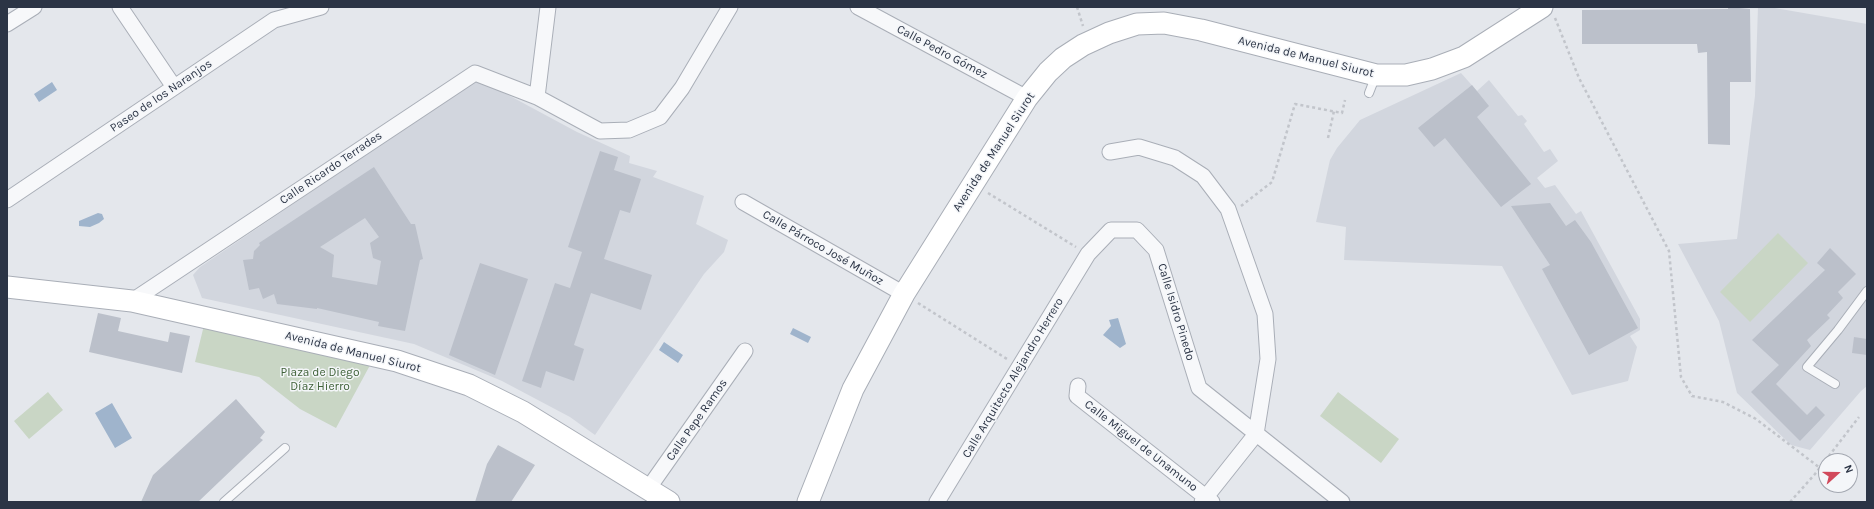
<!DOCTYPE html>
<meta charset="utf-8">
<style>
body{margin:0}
#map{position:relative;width:1874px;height:509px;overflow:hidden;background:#e4e7ec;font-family:Karla,sans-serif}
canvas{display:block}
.frame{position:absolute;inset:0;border:8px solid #2b3445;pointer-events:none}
.north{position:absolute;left:1818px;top:453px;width:40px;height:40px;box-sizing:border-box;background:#f4f6f9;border:1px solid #a4a8b1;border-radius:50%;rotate:69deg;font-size:11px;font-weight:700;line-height:16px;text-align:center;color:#2b3445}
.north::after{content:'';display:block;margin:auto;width:14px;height:18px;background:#d1495b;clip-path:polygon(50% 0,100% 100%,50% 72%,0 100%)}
</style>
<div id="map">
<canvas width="1874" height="509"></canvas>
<div class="frame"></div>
<div class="north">N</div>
</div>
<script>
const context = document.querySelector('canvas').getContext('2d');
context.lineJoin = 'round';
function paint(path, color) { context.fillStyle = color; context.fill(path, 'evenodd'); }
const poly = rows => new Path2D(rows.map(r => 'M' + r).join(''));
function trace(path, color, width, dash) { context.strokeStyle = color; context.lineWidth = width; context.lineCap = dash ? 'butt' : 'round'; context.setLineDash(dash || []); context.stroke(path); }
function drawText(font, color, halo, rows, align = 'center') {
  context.font = font + ' Karla,sans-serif'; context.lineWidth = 3; context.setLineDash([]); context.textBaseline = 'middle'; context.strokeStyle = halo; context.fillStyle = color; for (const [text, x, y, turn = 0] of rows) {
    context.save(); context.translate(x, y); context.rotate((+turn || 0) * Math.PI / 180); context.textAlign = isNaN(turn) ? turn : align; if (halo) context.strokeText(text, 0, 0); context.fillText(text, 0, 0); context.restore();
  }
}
const built = poly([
 [1758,7,1769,7,1867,24,1867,386,1861,391,1810,450,1791,445,1737,393,1719,321,1678,244,1737,239,1755,96],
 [1461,73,1477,91,1489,80,1518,116,1522,115,1527,121,1524,124,1544,152,1550,149,1558,161,1537,178,1545,188,1555,185,1576,214,1581,211,1640,319,1640,330,1630,336,1637,347,1628,381,1572,395,1502,266,1344,260,1346,227,1316,222,1330,160,1337,148,1360,120],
 [484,82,577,132,630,156,629,163,657,171,653,177,704,196,696,224,728,240,724,252,704,274,595,435,570,417,502,381,414,344,202,298,193,275,200,267,472,83]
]);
const green = poly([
 [1778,233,1808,263,1750,322,1720,292],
 [206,317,375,356,336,428,300,409,259,377,195,362],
 [48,392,63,410,29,439,14,421],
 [1338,392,1399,439,1381,463,1320,416]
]);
const water = poly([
 [52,82,57,90,39,102,34,94],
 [98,213,102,214,104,219,99,223,90,227,79,226,79,221],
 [1118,318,1126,344,1120,348,1103,335,1111,326,1109,320],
 [793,328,811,337,808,343,790,334],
 [664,342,683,355,678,363,659,350],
 [112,403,132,438,115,448,95,413]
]);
const building = poly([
 [1728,7,1750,9,1751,82,1730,82,1730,145,1708,144,1707,52,1698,53,1697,44,1582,44,1582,10,1728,9],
 [1472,85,1489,106,1477,117,1531,184,1501,207,1445,138,1434,147,1418,128],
 [600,151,618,157,614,170,641,179,630,213,620,210,604,259,652,275,641,310,591,293,574,345,584,349,574,381,546,371,541,388,522,381,555,283,570,288,582,252,568,247],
 [374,167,411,224,415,224,423,259,420,260,405,331,378,326,379,322,317,308,317,309,277,304,274,294,263,299,259,288,249,290,243,260,253,259,254,251,260,245,259,243],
 [365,218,379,237,370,243,373,258,381,261,377,285,332,277,334,255,320,247],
 [1550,203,1566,226,1575,220,1591,242,1638,328,1589,355,1542,269,1550,265,1511,206],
 [1830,248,1856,274,1838,292,1843,298,1827,315,1830,318,1807,340,1811,346,1776,384,1807,415,1816,406,1825,415,1800,441,1751,392,1779,365,1752,340,1825,270,1817,263],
 [480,263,528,279,495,375,449,355],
 [98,313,121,318,118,331,168,342,170,332,190,336,182,373,89,352],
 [1854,337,1867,339,1867,355,1852,353],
 [236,399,265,432,260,438,263,440,198,502,141,502,153,475],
 [498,445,535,465,511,502,475,502,487,464]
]);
const path = poly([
 [1077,7,1083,26],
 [1555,18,1579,78,1669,251,1681,377,1692,396,1723,402,1756,419,1820,468],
 [1328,138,1334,111],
 [988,193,1076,247],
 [1241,206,1272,182,1295,104,1342,113,1345,100],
 [918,303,1007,359],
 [1790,502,1815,474,1859,417]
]);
const lane = poly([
 [1369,93,1376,75],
 [1835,384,1807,367,1838,330,1867,291],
 [224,502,285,448]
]);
const street = poly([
 [120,7,174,87],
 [858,7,1027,98],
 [7,24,34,7],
 [537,97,548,7],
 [1110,152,1139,147,1175,158,1203,176,1228,209,1265,314,1268,359,1256,434,1202,502],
 [7,200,274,20,321,7],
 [743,202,904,294],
 [132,301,475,73,537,97,600,131,629,130,660,117,682,88,730,7],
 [1078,386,1077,396,1212,502],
 [648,489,745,351],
 [937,502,1088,254,1111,230,1137,230,1156,250,1199,388,1342,502]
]);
const secondary = poly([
 [7,287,132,301,397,361,469,385,523,412,669,502],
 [808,502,853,389,904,294,1027,98,1048,72,1063,58,1083,45,1109,33,1137,24,1164,23,1201,30,1376,75,1406,75,1432,69,1464,57,1542,7]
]);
const streetNames = [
 ["Calle Pedro Gómez",942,52,28],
 ["Avenida de Manuel Siurot",1306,57,14],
 ["Paseo de los Naranjos",161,96,-34],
 ["Avenida de Manuel Siurot",994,152,-57],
 ["Calle Ricardo Terrades",331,168,-34],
 ["Calle Párroco José Muñoz",823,248,30],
 ["Calle Isidro Pinedo",1176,312,73],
 ["Avenida de Manuel Siurot",353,352,14],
 ["Calle Arquitecto Alejandro Herrero",1013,378,-59],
 ["Calle Pepe Ramos",697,420,-55],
 ["Calle Miguel de Unamuno",1141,446,38]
];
const parkNames = [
 ["Plaza de Diego",320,373],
 ["Díaz Hierro",320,387]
];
paint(built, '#d2d6de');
paint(green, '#c9d6c5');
paint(water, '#9fb4cc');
paint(building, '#bbc0ca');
trace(lane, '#a9aeb7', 10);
trace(street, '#a9aeb7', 17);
trace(secondary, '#a9aeb7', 23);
trace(path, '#c2c5cb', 2.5, [3, 3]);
trace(lane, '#f7f8fa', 8);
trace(street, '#f7f8fa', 15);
trace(secondary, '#fff', 21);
drawText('12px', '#2b3445', '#f4f6f9', streetNames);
drawText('12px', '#3f6138', '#f4f6f9', parkNames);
</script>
